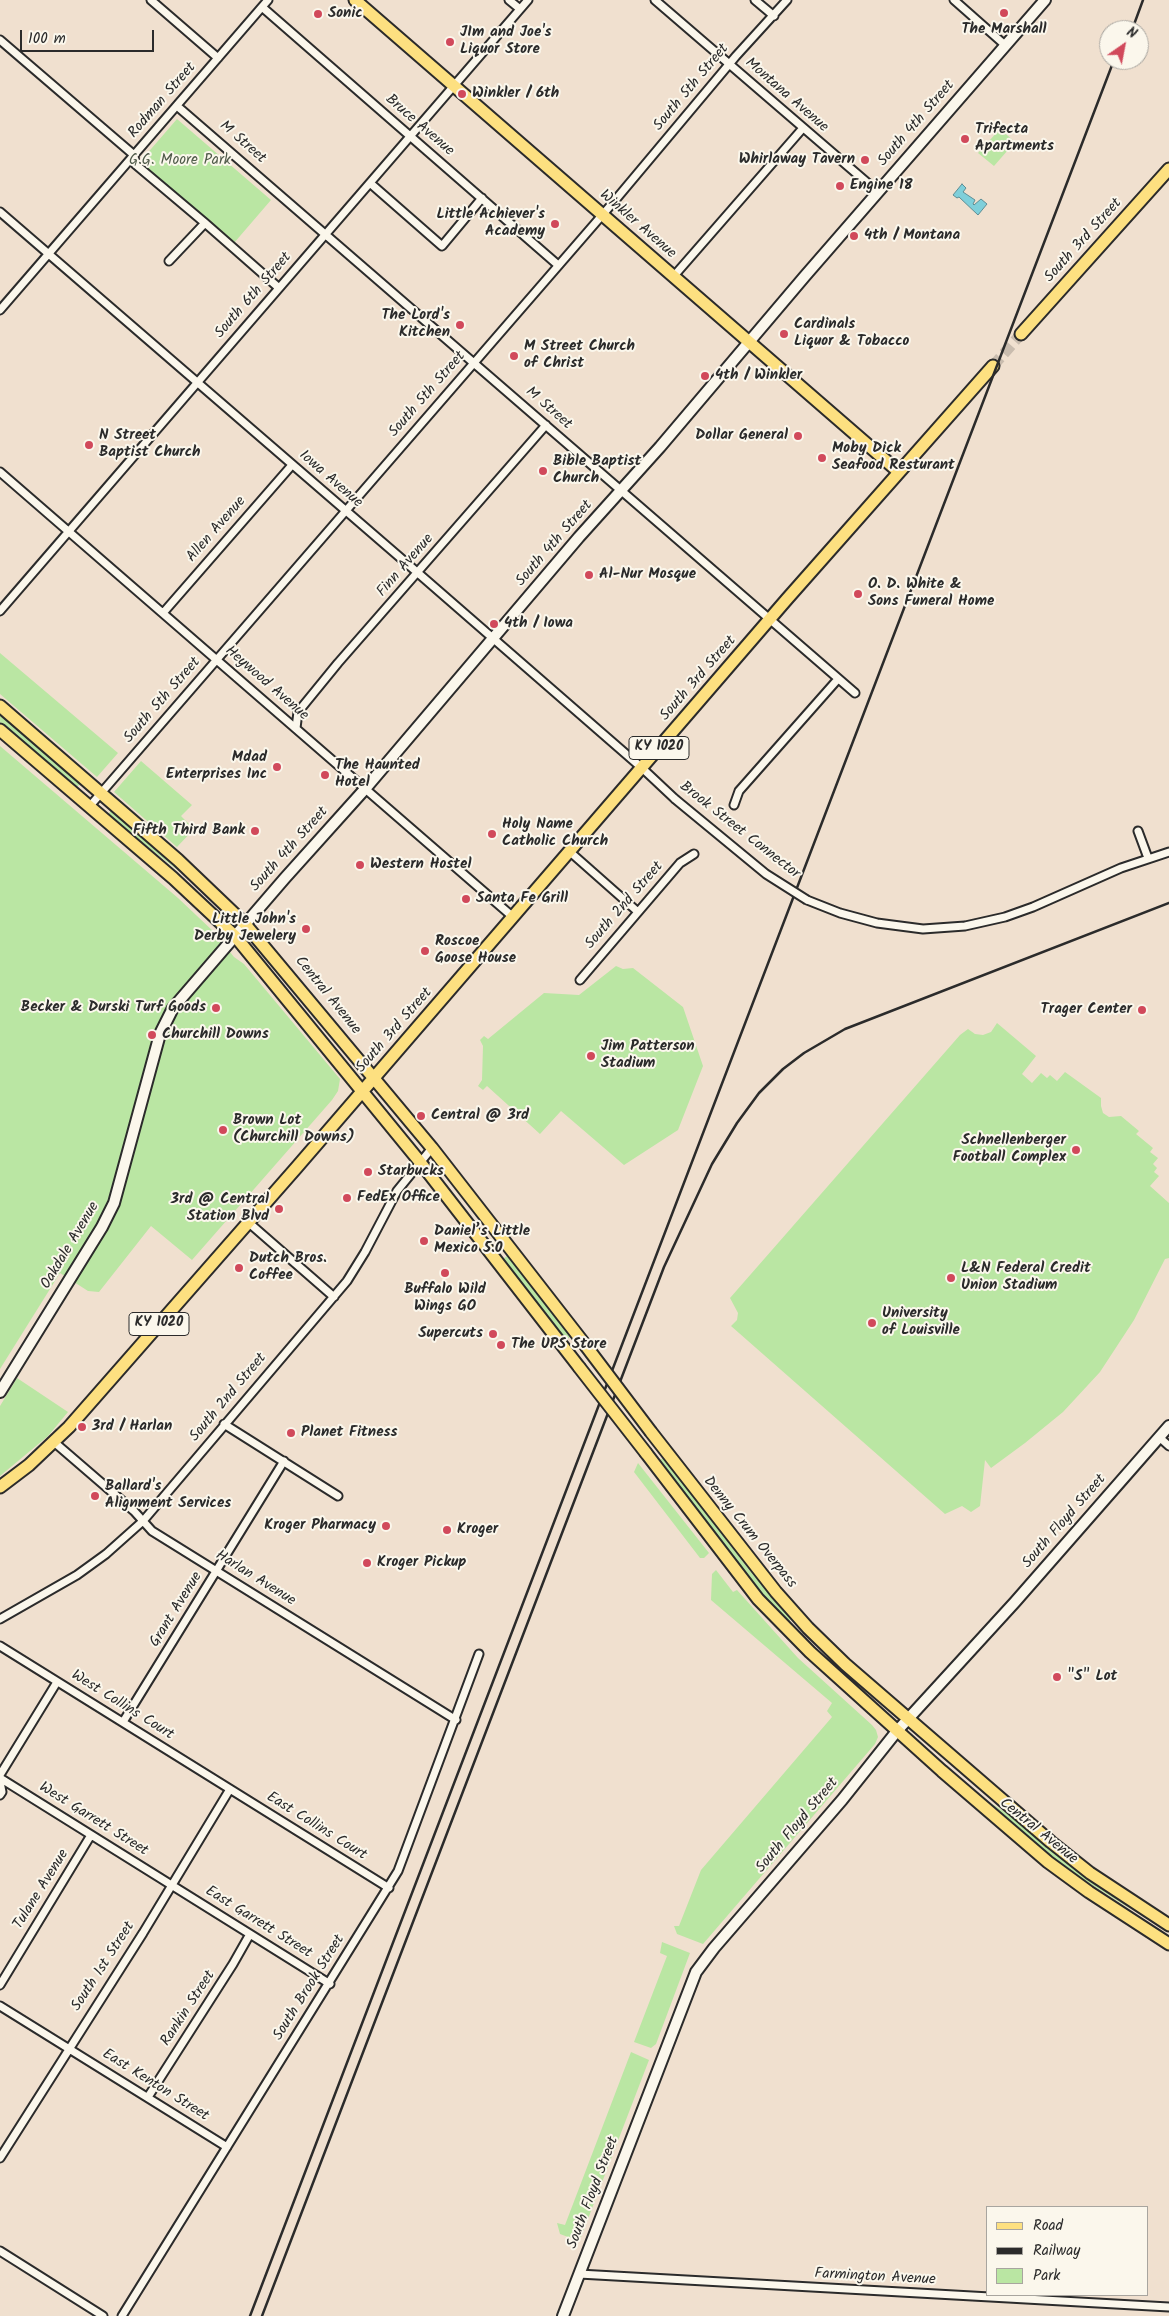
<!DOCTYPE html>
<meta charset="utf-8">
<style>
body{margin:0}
#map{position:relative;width:1169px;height:2316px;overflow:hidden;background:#f0e0cf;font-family:Kalam,sans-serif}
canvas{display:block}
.legend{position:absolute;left:986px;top:2206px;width:162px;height:90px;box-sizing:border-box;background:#fbf7ec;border:1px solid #a8a59f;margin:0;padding:6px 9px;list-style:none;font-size:15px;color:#2b2b2b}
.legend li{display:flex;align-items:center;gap:10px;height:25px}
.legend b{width:25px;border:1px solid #a8a59f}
.north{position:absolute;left:1099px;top:20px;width:50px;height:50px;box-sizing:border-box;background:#fbf7ec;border:1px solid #a8a59f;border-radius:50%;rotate:33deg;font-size:14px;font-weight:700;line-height:20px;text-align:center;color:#2b2b2b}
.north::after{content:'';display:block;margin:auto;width:18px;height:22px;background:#d1495b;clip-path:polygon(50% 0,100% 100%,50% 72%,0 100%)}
.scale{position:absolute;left:20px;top:30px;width:134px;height:22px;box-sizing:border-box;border:2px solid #2b2b2b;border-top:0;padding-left:6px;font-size:15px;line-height:18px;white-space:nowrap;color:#2b2b2b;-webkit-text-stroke:4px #fbf7ec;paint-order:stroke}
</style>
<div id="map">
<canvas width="1169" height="2316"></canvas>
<ul class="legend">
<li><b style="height:6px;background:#fde080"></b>Road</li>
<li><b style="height:6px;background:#2b2b2b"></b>Railway</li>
<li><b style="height:14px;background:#bae6a3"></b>Park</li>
</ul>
<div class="north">N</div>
<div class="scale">100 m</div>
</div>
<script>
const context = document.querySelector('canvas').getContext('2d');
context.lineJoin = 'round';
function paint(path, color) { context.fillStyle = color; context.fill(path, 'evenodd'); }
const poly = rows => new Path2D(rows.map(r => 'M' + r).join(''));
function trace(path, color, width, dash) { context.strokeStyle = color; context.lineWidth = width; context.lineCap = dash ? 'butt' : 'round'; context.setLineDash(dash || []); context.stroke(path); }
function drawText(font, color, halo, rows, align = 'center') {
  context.font = font + ' Kalam,sans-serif'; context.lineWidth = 4; context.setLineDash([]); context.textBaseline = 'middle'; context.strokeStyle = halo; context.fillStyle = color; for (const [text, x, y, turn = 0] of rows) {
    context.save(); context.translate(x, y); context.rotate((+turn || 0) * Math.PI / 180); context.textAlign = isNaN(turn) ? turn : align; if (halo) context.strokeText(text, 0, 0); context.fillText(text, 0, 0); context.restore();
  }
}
const green = poly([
 [177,119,271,200,234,243,138,164],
 [1000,129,1015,142,994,166,978,153],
 [0,653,118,753,97,777,0,694],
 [0,715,80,784,76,788,0,722],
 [0,746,178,898,214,932,234,957,244,964,340,1079,338,1091,332,1100,192,1260,151,1226,99,1292,88,1291,60,1273,0,1369],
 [141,761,192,805,181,816,194,829,177,847,114,792],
 [111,811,181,871,180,872,107,815],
 [616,966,623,969,633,968,683,1007,703,1066,678,1130,624,1165,561,1111,540,1134,487,1086,483,1090,478,1086,482,1080,483,1046,480,1040,484,1036,488,1039,544,993,579,995],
 [997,1023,1036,1056,1022,1074,1032,1083,1041,1073,1047,1078,1050,1075,1057,1081,1065,1072,1101,1098,1101,1106,1103,1113,1109,1117,1121,1116,1139,1131,1136,1134,1153,1148,1150,1152,1158,1158,1153,1164,1157,1168,1154,1172,1159,1176,1150,1186,1169,1203,1169,1258,1165,1259,1134,1320,1100,1372,1063,1412,1025,1443,991,1468,985,1460,980,1506,971,1512,962,1506,945,1514,731,1326,737,1320,738,1313,730,1298,960,1035,968,1029,975,1034,983,1035,991,1032],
 [507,1256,539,1296,570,1337,566,1340,503,1259],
 [17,1378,68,1412,48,1436,0,1476,0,1406],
 [663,1458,754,1576,791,1619,788,1623,758,1590,658,1461],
 [638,1463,709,1553,704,1558,700,1558,634,1472],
 [716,1570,733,1592,737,1590,798,1658,872,1725,876,1730,878,1737,875,1744,703,1944,677,1934,674,1926,679,1926,701,1870,832,1717,827,1711,832,1703,711,1600,712,1574],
 [986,1800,1011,1816,1075,1868,1132,1910,1062,1866],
 [662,1942,690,1953,656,2044,651,2048,634,2042,667,1956,660,1953],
 [631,2052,649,2060,581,2237,576,2240,560,2234,557,2223,565,2225]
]);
const water = poly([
 [962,184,966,188,963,192,975,200,973,204,974,205,981,199,987,204,978,215,959,197,957,198,953,195,962,184]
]);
const primaryTunnel = poly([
 [993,366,1021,334]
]);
const street = poly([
 [151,0,218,58],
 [509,0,520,9],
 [655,0,878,192],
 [755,0,774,16],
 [954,0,1005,45],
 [262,7,558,265],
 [0,40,134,155,135,164,205,223,279,288],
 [177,106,855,693],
 [370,183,442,246,482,198],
 [0,212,418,573,642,768,675,799],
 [169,261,205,223],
 [673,277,803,128],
 [0,310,268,0],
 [0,472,513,917],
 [0,611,528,0],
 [163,613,292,465],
 [296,728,298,712,338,663,546,425],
 [734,805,739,791,838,679],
 [89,807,617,198,736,56,787,0],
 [1138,831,1148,858],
 [569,851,638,912],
 [807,900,840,913,877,923,923,929,965,926,1005,917,1033,907,1121,868,1169,852],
 [580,980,680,863,694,854],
 [248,1222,334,1297],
 [224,1424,338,1496],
 [1159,1437,1169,1446],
 [54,1442,134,1511,152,1531,456,1720],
 [0,1619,77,1575,106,1554,143,1521,347,1281,365,1252,397,1191,432,1148],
 [0,1646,389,1888],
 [123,1722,284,1461],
 [0,1775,57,1682],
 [0,1778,330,1984],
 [0,1782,2,1792,0,1795],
 [0,1985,91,1835],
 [0,2006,227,2147],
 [148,2097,233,1964,250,1934],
 [0,2158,143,1933,230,1789],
 [0,2251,103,2316],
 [579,2274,1169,2307],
 [122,2316,398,1871,479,1654]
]);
const secondary = poly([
 [0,1392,102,1227,114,1203,160,1034,173,1008,285,878,365,789,579,537,660,447,805,276,1045,0],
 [563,2316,696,1972,714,1948,842,1800,897,1731,1015,1602,1169,1426]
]);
const primary = poly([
 [355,0,899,472],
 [1021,334,1169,169],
 [0,706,178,860,245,924,432,1148,586,1346],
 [0,730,173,878,235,936,420,1162,579,1367],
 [651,1432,776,1592,808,1628,845,1664,1051,1842,1090,1873,1169,1925],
 [646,1453,758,1599,810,1652,942,1771,1048,1862,1089,1892,1169,1944],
 [0,1487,29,1465,69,1427,297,1167,787,599,993,366]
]);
const rail = poly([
 [1132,30,1143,0],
 [250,2316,1114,60],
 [262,2316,664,1267,712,1164,737,1123,759,1093,783,1069,804,1053,845,1029,1169,903]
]);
const streetBridge = poly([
 [675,799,766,874,807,900]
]);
const primaryBridge = poly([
 [586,1346,651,1432],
 [579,1367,646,1453]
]);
const markers = [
 [1004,13,5,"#d1495b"],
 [318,14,5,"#d1495b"],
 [450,42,5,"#d1495b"],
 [462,94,5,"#d1495b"],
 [965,139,5,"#d1495b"],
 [865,160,5,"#d1495b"],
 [840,186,5,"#d1495b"],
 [555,224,5,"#d1495b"],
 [854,236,5,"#d1495b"],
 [460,325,5,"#d1495b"],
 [784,334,5,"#d1495b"],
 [514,356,5,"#d1495b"],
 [705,376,5,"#d1495b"],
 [798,436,5,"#d1495b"],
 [89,445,5,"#d1495b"],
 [822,458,5,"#d1495b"],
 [543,471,5,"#d1495b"],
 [589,575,5,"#d1495b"],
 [858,594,5,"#d1495b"],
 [494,624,5,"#d1495b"],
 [277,767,5,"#d1495b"],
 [325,775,5,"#d1495b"],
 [255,831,5,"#d1495b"],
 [492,834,5,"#d1495b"],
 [360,865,5,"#d1495b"],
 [466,899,5,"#d1495b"],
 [306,929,5,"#d1495b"],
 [425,951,5,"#d1495b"],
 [216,1008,5,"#d1495b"],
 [1142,1010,5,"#d1495b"],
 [152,1035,5,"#d1495b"],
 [591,1056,5,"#d1495b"],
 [421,1116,5,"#d1495b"],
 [223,1130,5,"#d1495b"],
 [1076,1150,5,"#d1495b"],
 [368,1172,5,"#d1495b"],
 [347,1198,5,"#d1495b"],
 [279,1209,5,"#d1495b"],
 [424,1241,5,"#d1495b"],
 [239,1268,5,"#d1495b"],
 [445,1273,5,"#d1495b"],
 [951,1278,5,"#d1495b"],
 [872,1323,5,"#d1495b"],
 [493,1334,5,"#d1495b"],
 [501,1345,5,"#d1495b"],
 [82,1427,5,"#d1495b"],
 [291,1433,5,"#d1495b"],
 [95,1496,5,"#d1495b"],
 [386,1526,5,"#d1495b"],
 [447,1530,5,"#d1495b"],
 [367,1563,5,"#d1495b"],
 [1057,1677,5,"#d1495b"]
];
const shields = [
 [659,748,60],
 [159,1324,60]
];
const shieldNames = [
 ["KY 1020",659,748],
 ["KY 1020",159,1324]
];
const poiNames = [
 ["Sonic",328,14],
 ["The Marshall",1004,30,"center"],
 ["JIm and Joe's",460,33],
 ["Liquor Store",460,50],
 ["Winkler / 6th",472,94],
 ["Trifecta",975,130],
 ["Apartments",975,147],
 ["Whirlaway Tavern",855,160,"right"],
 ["Engine 18",850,186],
 ["Little Achiever's",545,215,"right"],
 ["Academy",545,232,"right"],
 ["4th / Montana",864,236],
 ["The Lord's",450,316,"right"],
 ["Kitchen",450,333,"right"],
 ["Cardinals",794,325],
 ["Liquor & Tobacco",794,342],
 ["M Street Church",524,347],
 ["of Christ",524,364],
 ["4th / Winkler",715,376],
 ["N Street",99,436],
 ["Baptist Church",99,453],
 ["Dollar General",788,436,"right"],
 ["Moby Dick",832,449],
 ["Seafood Resturant",832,466],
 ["Bible Baptist",553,462],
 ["Church",553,479],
 ["Al-Nur Mosque",599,575],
 ["O. D. White &",868,585],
 ["Sons Funeral Home",868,602],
 ["4th / Iowa",504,624],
 ["Mdad",267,758,"right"],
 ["Enterprises Inc",267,775,"right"],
 ["The Haunted",335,766],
 ["Hotel",335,783],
 ["Holy Name",502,825],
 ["Catholic Church",502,842],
 ["Fifth Third Bank",245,831,"right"],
 ["Western Hostel",370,865],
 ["Santa Fe Grill",476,899],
 ["Little John's",296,920,"right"],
 ["Derby Jewelery",296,937,"right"],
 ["Roscoe",435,942],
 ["Goose House",435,959],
 ["Becker & Durski Turf Goods",206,1008,"right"],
 ["Trager Center",1132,1010,"right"],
 ["Churchill Downs",162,1035],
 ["Jim Patterson",601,1047],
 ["Stadium",601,1064],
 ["Central @ 3rd",431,1116],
 ["Brown Lot",233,1121],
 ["(Churchill Downs)",233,1138],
 ["Schnellenberger",1066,1141,"right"],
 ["Football Complex",1066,1158,"right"],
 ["Starbucks",378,1172],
 ["FedEx Office",357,1198],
 ["3rd @ Central",269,1200,"right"],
 ["Station Blvd",269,1217,"right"],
 ["Daniel’s Little",434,1232],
 ["Mexico 5.0",434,1249],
 ["Dutch Bros.",249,1259],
 ["Coffee",249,1276],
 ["L&N Federal Credit",961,1269],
 ["Union Stadium",961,1286],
 ["Buffalo Wild",445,1290,"center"],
 ["Wings GO",445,1307,"center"],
 ["University",882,1314],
 ["of Louisville",882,1331],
 ["Supercuts",483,1334,"right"],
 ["The UPS Store",511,1345],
 ["3rd / Harlan",92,1427],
 ["Planet Fitness",301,1433],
 ["Ballard's",105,1487],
 ["Alignment Services",105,1504],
 ["Kroger Pharmacy",376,1526,"right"],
 ["Kroger",457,1530],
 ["Kroger Pickup",377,1563],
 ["\"S\" Lot",1067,1677]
];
const streetNames = [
 ["South 5th Street",692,88,-50],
 ["Montana Avenue",786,96,41],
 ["Rodman Street",163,101,-49],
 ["South 4th Street",917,124,-49],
 ["Bruce Avenue",419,126,41],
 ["M Street",242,143,41],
 ["Winkler Avenue",637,225,41],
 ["South 3rd Street",1084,241,-48],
 ["South 6th Street",254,296,-49],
 ["South 5th Street",428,395,-49],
 ["M Street",548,409,41],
 ["Iowa Avenue",330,480,41],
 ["Allen Avenue",217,530,-49],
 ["South 4th Street",555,544,-49],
 ["Finn Avenue",406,566,-49],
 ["South 3rd Street",699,679,-49],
 ["Heywood Avenue",266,684,41],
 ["South 5th Street",163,701,-49],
 ["Brook Street Connector",739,831,38],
 ["South 4th Street",290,850,-48],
 ["South 2nd Street",625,906,-49],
 ["Central Avenue",327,996,51],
 ["South 3rd Street",395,1031,-49],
 ["Oakdale Avenue",71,1246,-59],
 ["South 2nd Street",229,1398,-50],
 ["South Floyd Street",1065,1522,-49],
 ["Denny Crum Overpass",749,1533,51],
 ["Harlan Avenue",255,1579,32],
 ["Grant Avenue",177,1610,-58],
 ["West Collins Court",122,1706,32],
 ["West Garrett Street",93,1820,32],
 ["South Floyd Street",798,1826,-50],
 ["East Collins Court",316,1827,32],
 ["Central Avenue",1038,1832,39],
 ["Tulane Avenue",42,1890,-58],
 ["East Garrett Street",258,1923,32],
 ["South 1st Street",104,1967,-57],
 ["South Brook Street",310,1988,-58],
 ["Rankin Street",189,2009,-57],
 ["East Kenton Street",155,2086,32],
 ["South Floyd Street",594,2193,-69],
 ["Farmington Avenue",875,2278,3]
];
const parkNames = [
 ["G.G. Moore Park",180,161]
];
paint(green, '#bae6a3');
paint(water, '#7fcfda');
trace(water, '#5d8d94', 1);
trace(primaryTunnel, '#c9bcae', 11, [11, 5.5]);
trace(street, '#2b2b2b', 11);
trace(secondary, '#2b2b2b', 14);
trace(primary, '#2b2b2b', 15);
trace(street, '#fbf7ec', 7);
trace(secondary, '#fbf7ec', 10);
trace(primary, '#fde080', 11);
trace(rail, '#2b2b2b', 2.5);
trace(streetBridge, '#2b2b2b', 11, []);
trace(primaryBridge, '#2b2b2b', 15, []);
trace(streetBridge, '#fbf7ec', 7);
trace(primaryBridge, '#fde080', 11);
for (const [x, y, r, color] of markers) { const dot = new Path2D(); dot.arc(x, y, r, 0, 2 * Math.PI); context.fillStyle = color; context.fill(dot); trace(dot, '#fbf7ec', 2); }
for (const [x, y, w] of shields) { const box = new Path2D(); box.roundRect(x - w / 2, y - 11.5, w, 23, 4); context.fillStyle = '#fbf7ec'; context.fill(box); trace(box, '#2b2b2b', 1); }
drawText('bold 14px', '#2b2b2b', null, shieldNames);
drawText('bold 15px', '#2b2b2b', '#fbf7ec', poiNames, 'left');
drawText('15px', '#2b2b2b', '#fbf7ec', streetNames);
drawText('15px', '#4f5a49', '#fbf7ec', parkNames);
</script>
